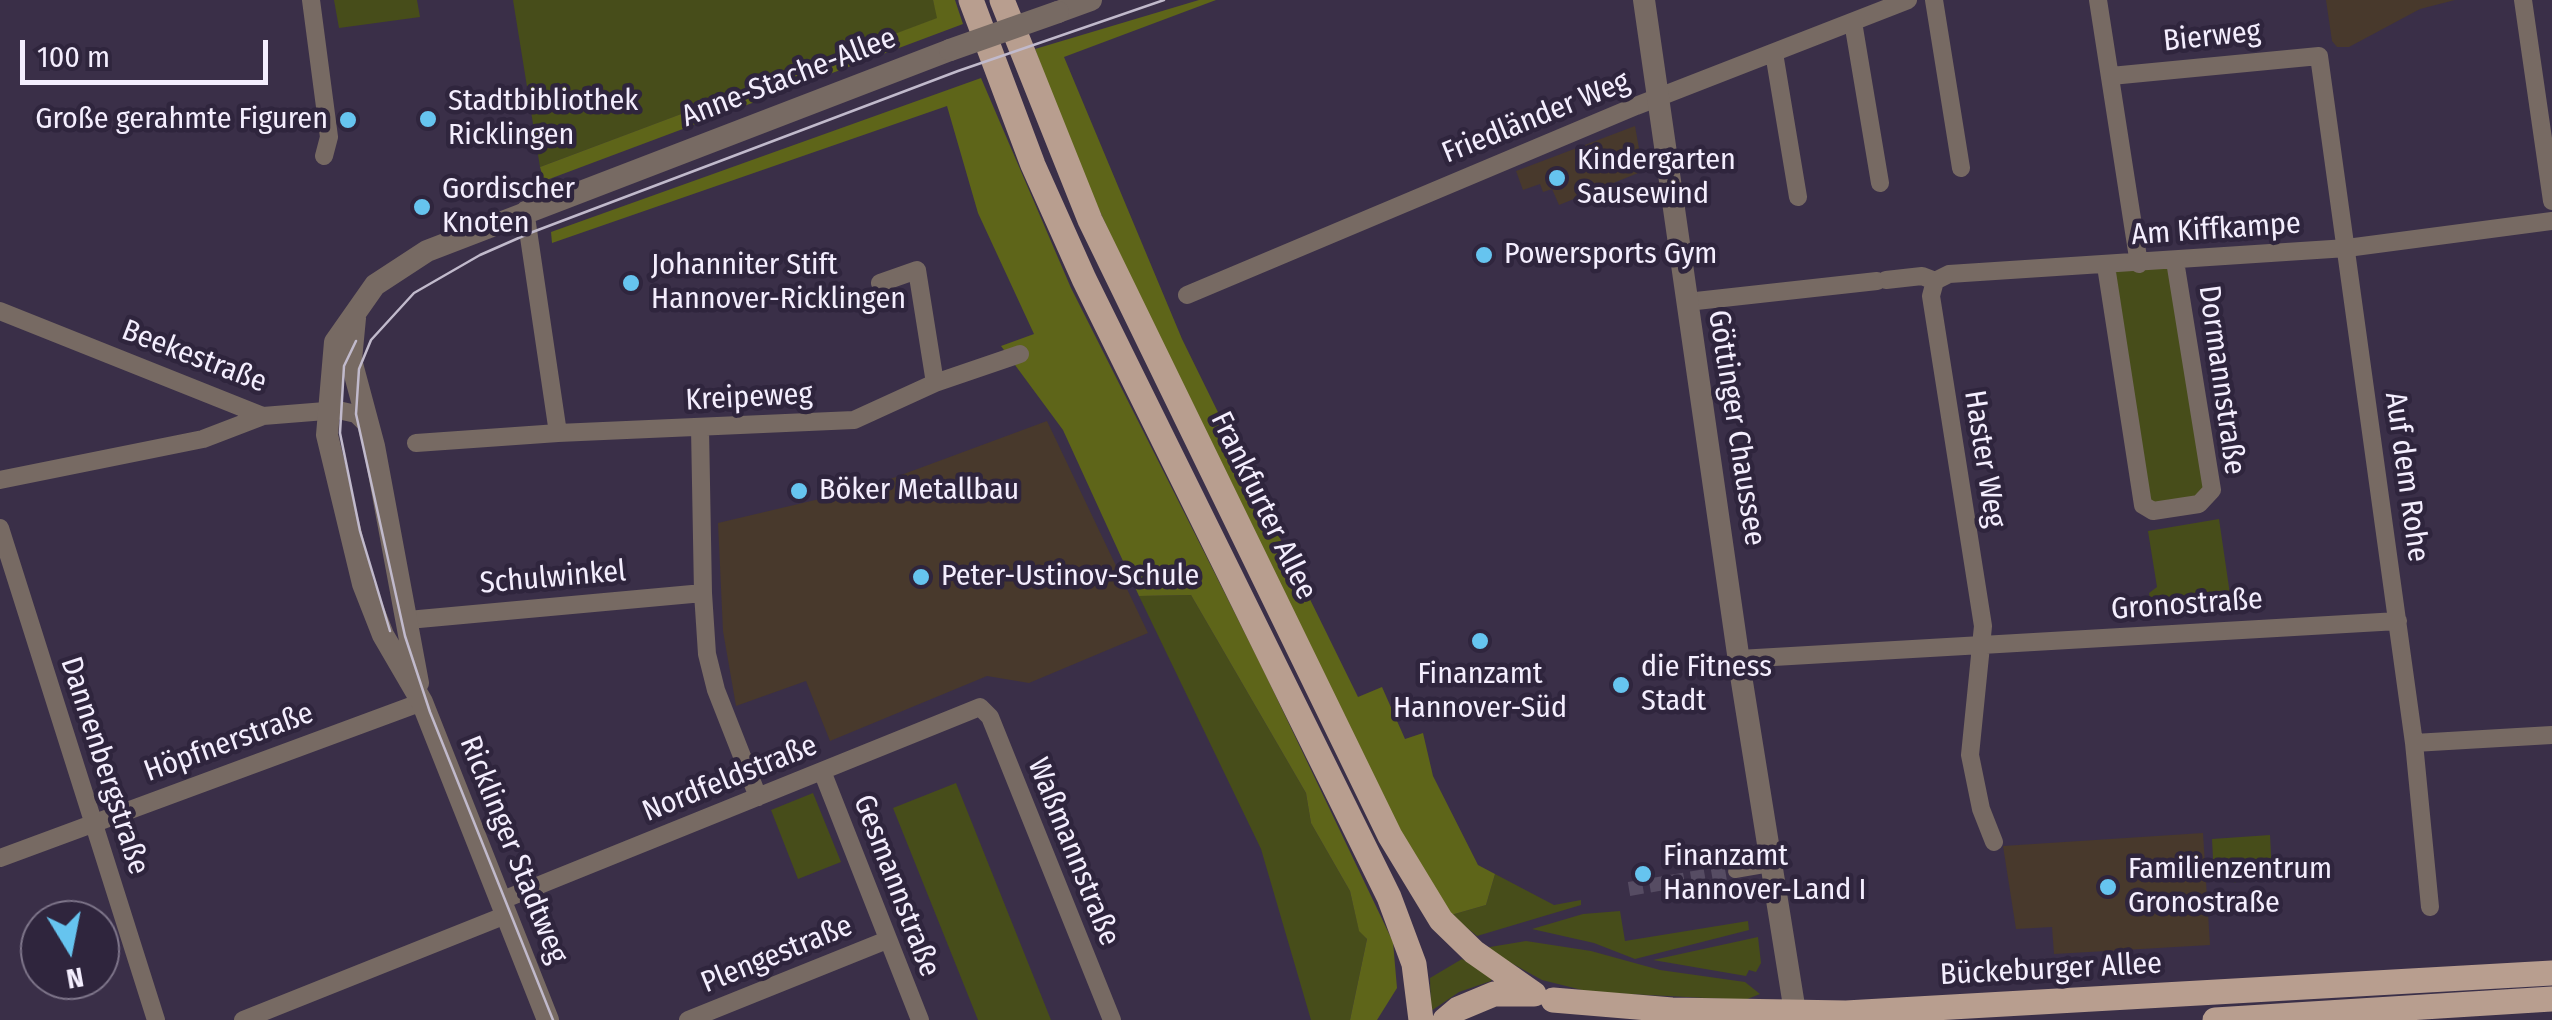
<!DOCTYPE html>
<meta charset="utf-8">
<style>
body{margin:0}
#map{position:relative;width:2552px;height:1020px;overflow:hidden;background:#3a2f48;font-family:"Fira Sans Condensed",sans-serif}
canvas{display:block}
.north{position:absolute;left:20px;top:900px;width:100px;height:100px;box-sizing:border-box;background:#2f253d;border:2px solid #7e758a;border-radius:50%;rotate:170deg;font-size:28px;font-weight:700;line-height:40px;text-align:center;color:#f4eefe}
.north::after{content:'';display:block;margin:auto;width:35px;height:45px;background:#66c4ef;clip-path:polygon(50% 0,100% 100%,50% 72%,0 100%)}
.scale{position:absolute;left:20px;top:40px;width:248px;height:45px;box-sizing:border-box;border:5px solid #f4eefe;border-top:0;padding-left:12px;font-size:30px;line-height:35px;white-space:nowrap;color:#f4eefe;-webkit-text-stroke:8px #2f253d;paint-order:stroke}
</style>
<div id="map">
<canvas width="2552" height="1020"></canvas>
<div class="north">N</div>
<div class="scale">100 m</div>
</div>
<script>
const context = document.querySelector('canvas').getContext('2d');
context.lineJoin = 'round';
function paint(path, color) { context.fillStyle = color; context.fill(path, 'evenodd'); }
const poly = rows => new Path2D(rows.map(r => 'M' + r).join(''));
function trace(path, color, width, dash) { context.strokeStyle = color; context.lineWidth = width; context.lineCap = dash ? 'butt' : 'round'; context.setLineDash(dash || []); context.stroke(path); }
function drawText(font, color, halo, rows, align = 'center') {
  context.font = font + ' "Fira Sans Condensed",sans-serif'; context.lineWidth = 9; context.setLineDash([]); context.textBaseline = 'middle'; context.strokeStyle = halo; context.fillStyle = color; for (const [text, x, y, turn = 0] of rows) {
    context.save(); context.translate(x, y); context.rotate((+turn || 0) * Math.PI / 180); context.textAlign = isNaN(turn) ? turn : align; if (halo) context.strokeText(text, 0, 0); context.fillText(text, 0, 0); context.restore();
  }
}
const education = poly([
 [2326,0,2455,0,2420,9,2349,47,2337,47,2332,41],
 [1635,126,1643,171,1559,205,1552,189,1543,192,1540,184,1523,190,1516,171],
 [1047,421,1148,633,1029,683,987,676,830,741,806,681,736,706,723,631,718,523,866,488],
 [2203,833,2210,945,2054,954,2052,927,2016,929,2003,846]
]);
const green = poly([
 [334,0,417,0,420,17,339,28],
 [513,0,933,0,938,18,540,167],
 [2175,261,2212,490,2153,511,2106,266],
 [2219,519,2231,601,2152,613,2149,593,2157,587,2148,531],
 [1191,595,1306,793,1311,823,1350,891,1359,930,1367,939,1350,1020,1311,1020,1261,849,1139,596],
 [956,783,1051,1020,978,1020,893,808],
 [813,793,841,862,798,879,771,810],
 [2270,835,2272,875,2260,876,2255,881,2240,877,2235,883,2230,877,2214,878,2212,839],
 [1495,874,1554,905,1581,900,1581,905,1477,936,1451,915,1486,905],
 [1620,911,1625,941,1748,921,1749,930,1635,959,1594,943,1532,929,1583,914],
 [1758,937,1761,963,1756,972,1749,970,1746,976,1653,960],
 [1526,941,1591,951,1660,970,1745,982,1760,994,1745,1000,1590,992,1542,980,1484,948],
 [1462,959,1492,976,1491,981,1459,992,1431,1011,1430,978]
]);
const forest = poly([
 [933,0,955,0,963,24,544,181,540,167,937,18],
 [1199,0,1216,0,1064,57,1182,339,1358,697,1382,687,1405,739,1423,733,1433,776,1478,865,1495,874,1486,905,1451,915,1422,878,1157,337,1072,150,1035,49],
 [981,78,1071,288,1261,665,1393,942,1397,988,1377,1020,1350,1020,1367,939,1359,931,1350,891,1311,823,1306,793,1191,595,1139,596,1063,430,1001,346,1034,334,978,213,947,106,552,243,551,232]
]);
const pedestrianTunnel = poly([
 [1629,889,1735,871]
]);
const pedestrian = poly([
 [1735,871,1770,865]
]);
const minor = poly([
 [311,0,329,137,324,156],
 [1934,0,1961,168],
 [2098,0,2139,264],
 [2523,0,2552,201],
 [1853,22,1880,183],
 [1774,53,1798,197],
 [2111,76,2319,56,2414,743,2430,907],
 [525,210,558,433,854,420,935,383,1020,354],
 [2106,266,2143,505,2153,511,2199,504,2212,490,2175,261],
 [1886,280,1922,276,1935,281,1949,274,2347,248,2552,221],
 [1935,281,1931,296,1983,626,1970,755,1981,809,1994,842],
 [880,283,917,270,935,383],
 [1187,295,1636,106,1908,0],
 [1687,302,1877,281],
 [0,311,263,416,338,410,356,414,369,427],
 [700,428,703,593],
 [416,443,558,433],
 [0,480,203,439,263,416],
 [0,528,156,1020],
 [408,620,703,593,707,654,716,690,758,797],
 [1739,659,2398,621],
 [2414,743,2552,735],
 [822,771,920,1020],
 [0,858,422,702],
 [500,901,980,707,990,717,1112,1020],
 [243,1020,506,915],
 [688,1020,887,940]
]);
const tertiary = poly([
 [1644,0,1742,682,1795,1012],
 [1058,12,1091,0],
 [355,318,351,360,374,446,418,683],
 [548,1020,422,702,383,635,363,584,327,435,335,342,375,285,427,251,950,50]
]);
const primary = poly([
 [971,0,1033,165,1084,279,1389,897,1414,964,1421,1020],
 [1002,0,1090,220,1390,836,1441,920,1474,952,1534,994],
 [1553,1000,1672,1010,1846,1013,2552,973],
 [1445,1020,1458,1009,1494,994,1534,994],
 [2215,1020,2552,999]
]);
const tram = poly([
 [356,341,344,366,340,433,360,531,390,631],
 [553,1020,430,712,405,636,356,414,359,369,371,340,414,293,480,255,530,233,958,71,1164,0]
]);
const tertiaryBridge = poly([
 [950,50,1058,12]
]);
const markers = [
 [428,119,10,"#66c4ef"],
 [348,120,10,"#66c4ef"],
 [1557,178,10,"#66c4ef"],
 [422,207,10,"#66c4ef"],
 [1484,255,10,"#66c4ef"],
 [631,283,10,"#66c4ef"],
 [799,491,10,"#66c4ef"],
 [921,577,10,"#66c4ef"],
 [1480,641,10,"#66c4ef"],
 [1621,685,10,"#66c4ef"],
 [1643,874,10,"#66c4ef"],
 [2108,887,10,"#66c4ef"]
];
const streetNames = [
 ["Bierweg",2212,37,-6],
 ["Anne-Stache-Allee",789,78,-21],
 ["Friedländer Weg",1536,118,-22],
 ["Am Kiffkampe",2216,230,-4],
 ["Beekestraße",194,357,21],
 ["Dormannstraße",2221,380,82],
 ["Kreipeweg",749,398,-3],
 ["Göttinger Chaussee",1736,428,81],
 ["Haster Weg",1984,459,81],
 ["Auf dem Rohe",2406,477,82],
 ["Frankfurter Allee",1263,506,64],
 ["Schulwinkel",553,578,-5],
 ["Gronostraße",2187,605,-4],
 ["Höpfnerstraße",229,743,-20],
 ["Dannenbergstraße",104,766,72],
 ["Nordfeldstraße",730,779,-22],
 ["Ricklinger Stadtweg",513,850,68],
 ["Waßmannstraße",1073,852,68],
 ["Gesmannstraße",896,886,69],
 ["Plengestraße",777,955,-22],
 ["Bückeburger Allee",2051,970,-3]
];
const poiNames = [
 ["Stadtbibliothek",448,102],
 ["Ricklingen",448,136],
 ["Große gerahmte Figuren",328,120,"right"],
 ["Kindergarten",1577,161],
 ["Sausewind",1577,195],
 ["Gordischer",442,190],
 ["Knoten",442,224],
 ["Powersports Gym",1504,255],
 ["Johanniter Stift",651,266],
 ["Hannover-Ricklingen",651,300],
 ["Böker Metallbau",819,491],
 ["Peter-Ustinov-Schule",941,577],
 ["die Fitness",1641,668],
 ["Stadt",1641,702],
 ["Finanzamt",1480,675,"center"],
 ["Hannover-Süd",1480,709,"center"],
 ["Finanzamt",1663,857],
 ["Hannover-Land I",1663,891],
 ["Familienzentrum",2128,870],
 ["Gronostraße",2128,904]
];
paint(education, '#48392c');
paint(green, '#474d1a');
paint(forest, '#5e6519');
trace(pedestrianTunnel, '#564c63', 14, [14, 7]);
trace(pedestrian, '#776a63', 14);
trace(minor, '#776a63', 18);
trace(tertiary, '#776a63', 22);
trace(primary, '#b89e8f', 25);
trace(tram, '#c1bacc', 2.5);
trace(tertiaryBridge, '#776a63', 22);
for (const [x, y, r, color] of markers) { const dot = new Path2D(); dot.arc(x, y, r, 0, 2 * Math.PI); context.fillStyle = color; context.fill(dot); trace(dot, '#2f253d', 4); }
drawText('30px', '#f4eefe', '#2f253d', streetNames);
drawText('30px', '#f4eefe', '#2f253d', poiNames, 'left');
</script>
